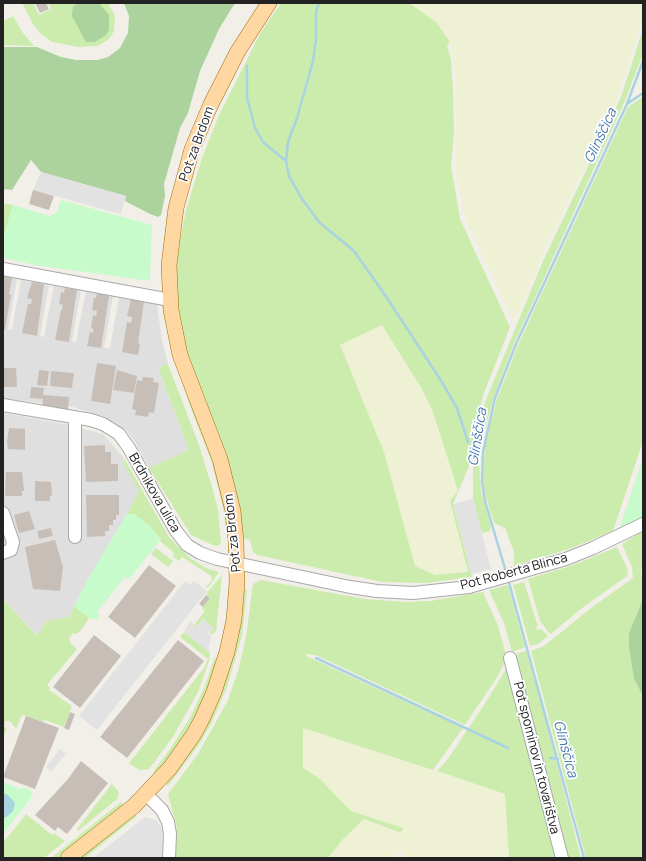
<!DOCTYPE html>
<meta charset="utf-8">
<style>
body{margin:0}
#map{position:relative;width:646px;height:861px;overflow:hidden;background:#f2efe9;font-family:Manrope,sans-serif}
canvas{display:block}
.frame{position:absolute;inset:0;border:4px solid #222;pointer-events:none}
</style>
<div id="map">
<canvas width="646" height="861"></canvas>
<div class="frame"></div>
</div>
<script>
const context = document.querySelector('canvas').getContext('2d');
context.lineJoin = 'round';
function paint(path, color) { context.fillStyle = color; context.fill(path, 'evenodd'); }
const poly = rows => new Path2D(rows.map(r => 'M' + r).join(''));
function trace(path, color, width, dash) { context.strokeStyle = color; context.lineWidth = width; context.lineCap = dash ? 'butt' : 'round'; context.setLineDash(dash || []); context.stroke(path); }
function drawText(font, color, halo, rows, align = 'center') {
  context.font = font + ' Manrope,sans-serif'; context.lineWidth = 3.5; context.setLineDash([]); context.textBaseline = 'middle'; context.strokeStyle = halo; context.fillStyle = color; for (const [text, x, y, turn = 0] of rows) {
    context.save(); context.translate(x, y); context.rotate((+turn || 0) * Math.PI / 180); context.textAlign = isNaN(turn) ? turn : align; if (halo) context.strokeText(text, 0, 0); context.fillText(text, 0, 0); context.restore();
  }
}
const residential = poly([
 [3,276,17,279,8,329,12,330,21,280,49,285,40,336,44,337,54,285,81,290,72,341,76,342,86,291,113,296,104,348,110,348,119,297,157,304,162,340,168,364,158,369,189,450,149,468,135,442,126,430,105,417,73,407,3,398],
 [3,413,65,424,103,434,124,458,123,460,139,491,127,514,95,567,69,617,46,621,38,636,3,599]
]);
const farmland = poly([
 [409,3,643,3,643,19,617,98,544,251,514,322,464,215,456,171,456,79,450,42,436,22],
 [382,325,422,389,432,410,442,440,458,491,450,501,468,572,435,575,415,566,384,452,340,345],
 [302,727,505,794,509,858,404,858,403,850,396,854,396,858,328,858,343,839,364,819,400,833,379,819,351,811,319,778,303,768]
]);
const grass = poly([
 [22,3,33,3,39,15,51,9,49,3,108,3,115,16,114,31,109,39,98,46,79,47,52,42,41,34,33,24],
 [281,3,409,3,436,22,450,42,447,45,451,60,453,90,454,134,451,165,460,219,510,327,484,393,475,425,469,466,453,504,472,577,426,583,382,582,257,555,253,552,250,540,243,538,241,517,232,474,217,429,192,372,181,331,177,299,177,257,186,210,202,158,219,115,261,32],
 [382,325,422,389,432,410,442,440,458,491,450,501,468,572,435,575,415,566,384,452,340,345],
 [13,16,23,33,34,46,3,45,3,21],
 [643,29,643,54,624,103,513,346,494,397,482,441,479,464,481,491,491,525,490,531,482,533,473,499,473,466,485,402,543,261,621,97],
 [643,97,643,441,613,531,569,549,514,566,514,552,505,528,494,523,486,498,483,480,485,445,497,399,518,345,628,107],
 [3,203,13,205,3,239],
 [168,364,199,445,213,490,218,510,221,543,219,545,215,546,191,535,149,468,189,450,158,368],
 [183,388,202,429,214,462,225,507,229,534,226,534,223,508,212,463],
 [124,458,169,537,190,558,206,568,219,572,208,588,206,587,212,580,211,576,182,557,179,561,172,556,174,553,160,541,161,539,134,514,127,514,139,491,124,465],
 [643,531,643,567,641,568,643,599,629,633,629,648,634,679,643,696,643,858,586,858,531,651,544,646,591,608,633,578,632,567,622,544],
 [617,547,628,570,627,576,582,608,551,634,549,633,540,621,528,579,573,565],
 [156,548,173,561,168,567,151,554],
 [222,575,216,632,209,635,213,628,203,619,197,627,194,625,205,611,202,608,210,598,206,594],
 [261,580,365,599,406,602,430,601,483,592,498,626,507,658,498,676,465,725,318,656,307,654,306,656,463,728,433,770,303,728,303,768,319,778,351,811,403,828,401,833,364,819,343,839,328,858,173,858,175,829,177,828,168,794,198,754,228,700,238,671,246,637,253,584],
 [524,582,538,626,536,627,537,630,541,629,548,636,538,644,530,646,513,585],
 [508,585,525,647,512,652,504,623,489,590],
 [243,589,247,590,242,635,227,687,211,724,198,746,168,786,166,784,191,751],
 [3,599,37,636,46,621,69,617,74,606,89,618,82,629,76,634,73,633,69,638,71,644,77,649,47,685,50,688,49,690,72,706,64,727,45,720,43,722,22,715,16,729,10,721,5,721,4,726,7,729,3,737],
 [184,632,210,652,209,661,198,692,173,737,149,769,139,770,129,763,204,668,208,659,180,637],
 [526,651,541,702,581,858,565,858,514,659,518,653],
 [215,656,216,661,206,694,198,711,178,745,155,774,153,772,170,749,190,718,205,686],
 [509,664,559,858,509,858,505,794,437,771,447,760,484,705],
 [112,784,119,792,117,799,78,831,77,829],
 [121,802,123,805,110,816,57,858,51,858],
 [26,814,52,835,54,833,65,841,44,858,3,858,3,843],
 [134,814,137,816,85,858,79,858]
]);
const forest = poly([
 [80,3,99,3,109,15,109,30,106,35,95,42,86,42,72,16,73,6],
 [124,3,235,3,219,29,200,71,188,113,180,128,164,184,165,196,161,215,158,217,150,214,125,201,126,196,41,172,31,160,12,190,3,189,3,47,37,47,61,57,76,60,98,60,108,57,120,48,128,33,129,16],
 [643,599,643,696,634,679,629,648,629,633]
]);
const park = poly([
 [61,200,152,225,150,281,35,265,3,258,3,239,13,205,50,216,57,212],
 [643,458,643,517,620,527],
 [127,514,134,514,149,525,161,539,129,579,125,577,101,607,97,613,100,616,96,620,89,618,74,606,95,567],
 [3,782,20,789,23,787,33,792,31,798,3,834]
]);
const parking = poly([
 [41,172,126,196,121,214,33,190],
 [473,499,491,569,471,574,453,504],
 [185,581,190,585,194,581,207,591,97,730,79,716],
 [203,619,213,628,208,634,211,636,208,651,184,632,190,621,197,627],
 [60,749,66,754,51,772,46,767],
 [145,817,156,820,162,829,163,858,93,858]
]);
const water = poly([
 [3,793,8,795,15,803,13,811,8,816,3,818]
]);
const stream = poly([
 [319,3,316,12,316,39,313,61,297,118,288,142,286,161,289,176,302,199,319,222,354,251,383,292,440,379,457,408,468,442],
 [247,66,247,97,255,128,263,142,286,161],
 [627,104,643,93],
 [506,572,485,501,482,481,483,452,495,398,516,344,627,104,643,61],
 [508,579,584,858],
 [316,658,508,748],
 [550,758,558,759]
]);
const building = poly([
 [35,3,46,3,49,9,40,13],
 [33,190,54,196,49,210,29,204],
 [3,276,12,278,9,294,11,295,5,330,3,329],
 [32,282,44,284,37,336,22,333,28,304,31,304,32,299,27,298],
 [65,288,77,290,69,342,55,340,61,310,62,310,63,305,59,304,61,292,64,293],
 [97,293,109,296,101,348,87,346,90,332,93,333,93,328,91,328,93,315,96,316,97,311,92,310,94,298,96,298],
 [131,299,144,302,138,343,140,344,138,355,122,352,127,322,131,323,132,317,127,316],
 [97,363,116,366,110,404,91,401],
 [3,368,16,368,17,387,3,387],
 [39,370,49,371,47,386,37,385],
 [117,370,137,376,134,393,113,390],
 [51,371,74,373,72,388,50,386],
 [143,377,154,378,153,382,159,383,154,413,149,412,148,417,135,415,136,410,132,409,137,380,142,381],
 [31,387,44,388,43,395,69,397,68,410,42,407,43,399,30,398],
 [9,428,25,429,25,450,8,449,7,442],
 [105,445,105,452,111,452,111,464,118,464,118,481,86,482,84,446],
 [6,472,22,472,24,491,22,491,22,496,5,496],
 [35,481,51,482,52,496,50,496,50,501,35,501],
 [86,495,119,495,119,515,116,515,116,520,113,520,113,525,109,525,109,531,105,531,105,536,87,537],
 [29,511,35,529,19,533,14,515],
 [51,528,53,536,39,539,37,531],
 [55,540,63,567,60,591,33,589,25,547],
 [149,565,176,586,135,638,108,617],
 [206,595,210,598,203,607,199,604],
 [94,635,121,656,80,708,53,687],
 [178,640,204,661,127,758,100,737],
 [70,712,75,714,69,730,64,728],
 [26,716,59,728,35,789,3,777],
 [81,761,108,783,67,834,58,827,55,831,35,815,68,779]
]);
const minor = poly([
 [3,269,170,300],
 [3,405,91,420,103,424,119,434,129,448,176,531,187,545,200,553,217,559,350,587,377,591,413,593,469,587,566,559,593,548,643,524],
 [75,417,75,537],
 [3,513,13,542,11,550,3,553],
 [510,658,562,858],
 [146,794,162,810,168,822,170,834,169,858]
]);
const major = poly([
 [68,858,134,806,170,768,194,734,202,719,214,692,227,652,234,620,237,583,236,541,233,511,220,459,180,355,171,310,169,265,176,208,192,149,211,104,238,51,269,3]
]);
const streetNames = [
 ["Pot za Brdom",197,144,-70],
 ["Brdnikova ulica",154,493,60],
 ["Pot za Brdom",233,533,-96],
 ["Pot Roberta Blinca",514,572,-15],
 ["Pot spominov in tovarištva",536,758,76]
];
const waterNames = [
 ["Glinščica",601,136,-65],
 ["Glinščica",478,437,-81],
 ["Glinščica",565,749,75]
];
paint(residential, '#e0dfdf');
paint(farmland, '#eef1d4');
paint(grass, '#ccecae');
paint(forest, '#acd29d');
paint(park, '#c7fbcb');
paint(parking, '#e2e2e2');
paint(water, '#a9d3e0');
trace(stream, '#a9d3e0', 2.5);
paint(building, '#c7bfb7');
trace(minor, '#a9a9a9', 14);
trace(major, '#a06c00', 16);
trace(minor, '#fff', 12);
trace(major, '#fed7a2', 15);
drawText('13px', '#222', '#fff', streetNames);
drawText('italic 14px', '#477aad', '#fff', waterNames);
</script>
